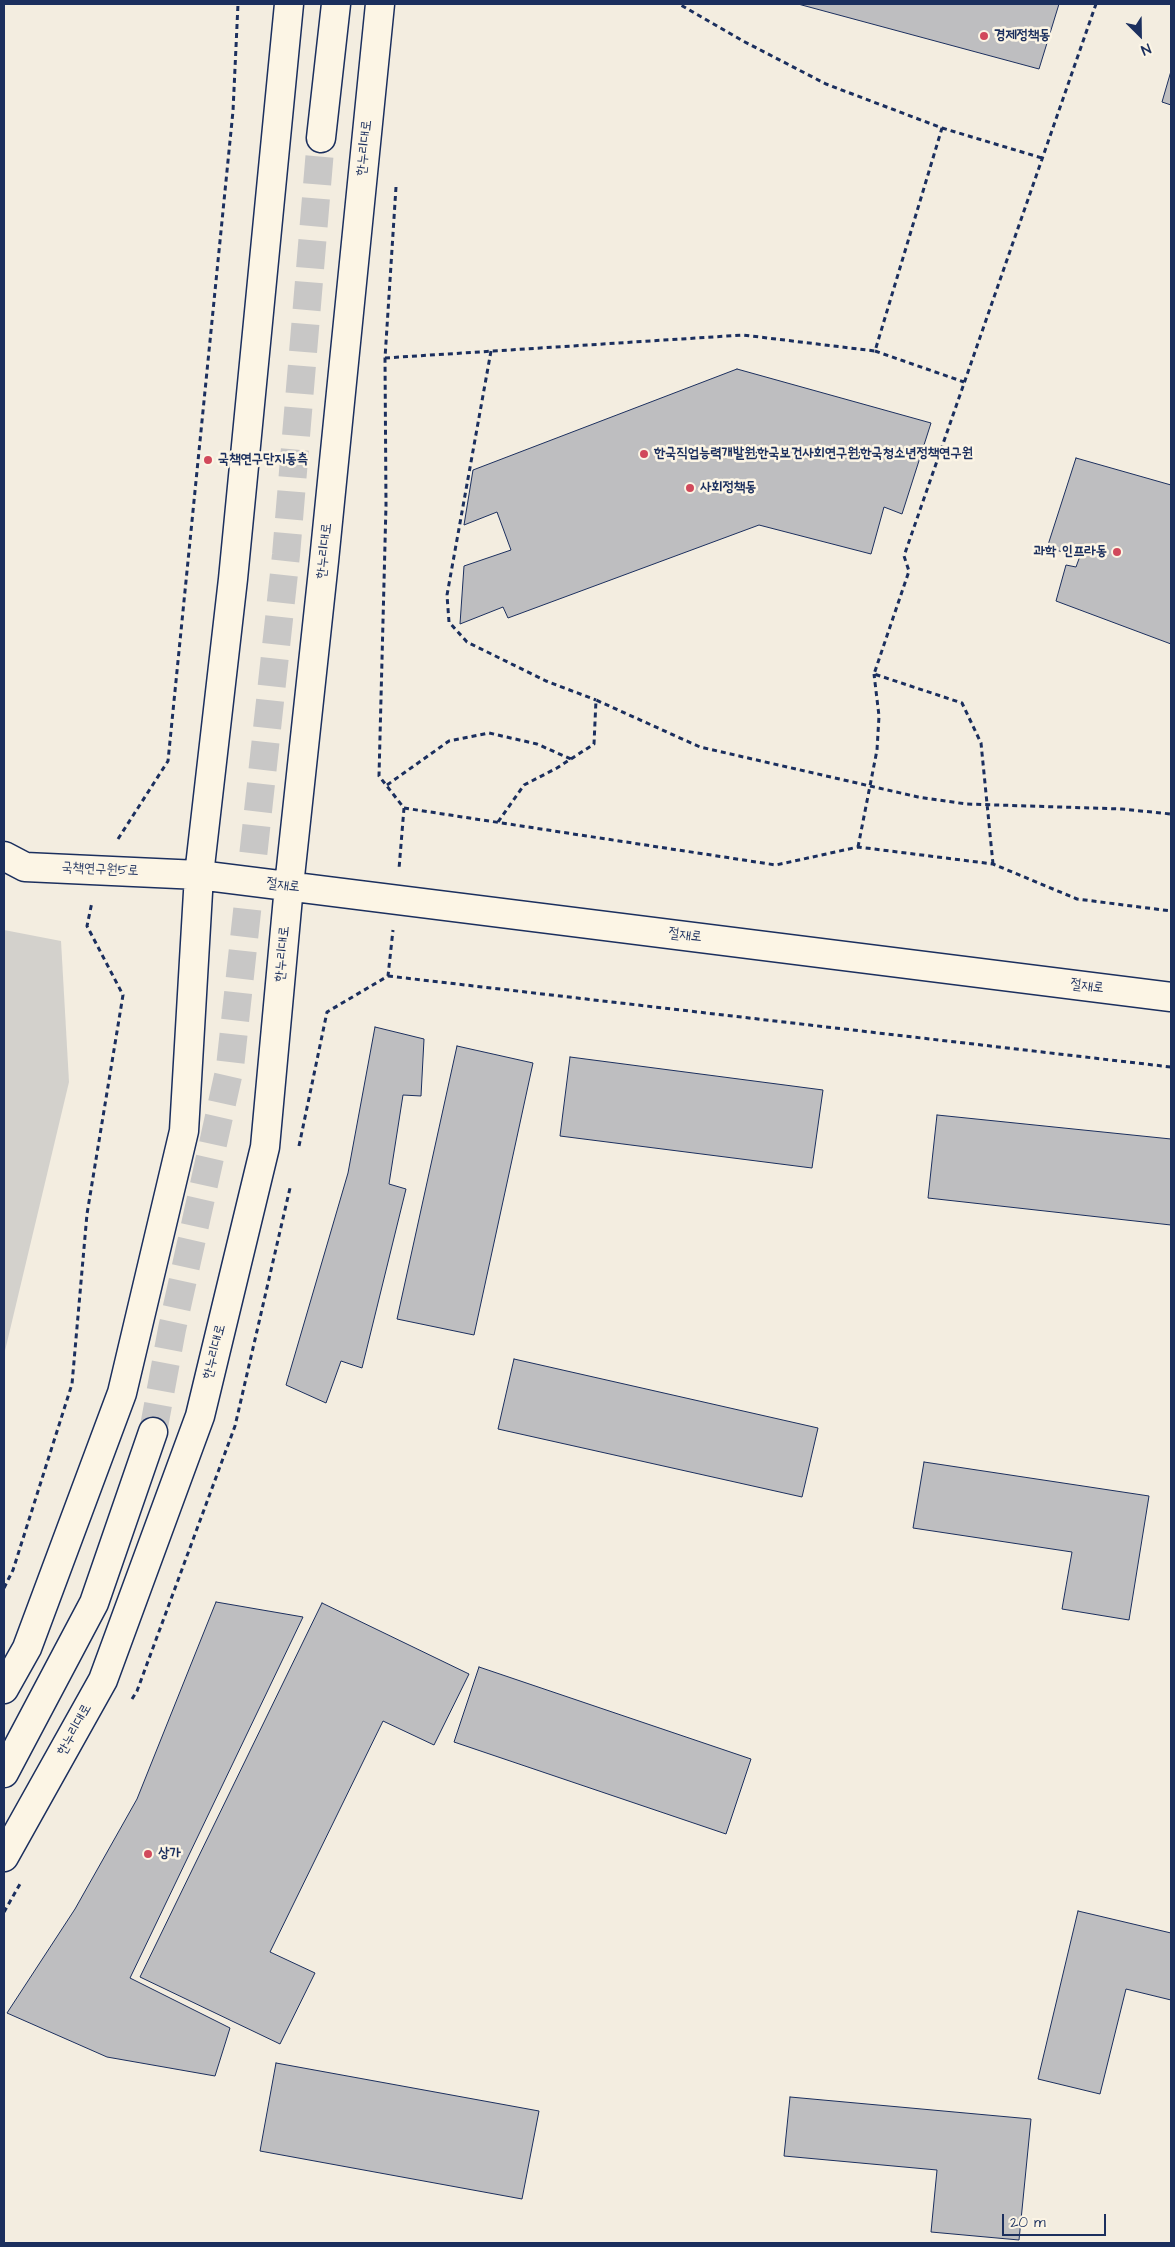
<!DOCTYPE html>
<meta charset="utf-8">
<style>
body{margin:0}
#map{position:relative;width:1175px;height:2247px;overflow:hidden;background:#f3ede0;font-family:"Architects Daughter",sans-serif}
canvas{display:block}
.frame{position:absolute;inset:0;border:5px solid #1b2f5e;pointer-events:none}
.north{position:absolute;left:1115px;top:10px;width:50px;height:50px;-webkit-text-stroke:4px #fcf5e5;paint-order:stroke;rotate:157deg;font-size:14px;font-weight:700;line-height:20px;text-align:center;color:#1b2f5e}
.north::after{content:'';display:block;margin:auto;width:18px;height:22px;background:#1b2f5e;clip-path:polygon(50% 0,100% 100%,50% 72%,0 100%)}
.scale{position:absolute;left:1002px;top:2214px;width:104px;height:22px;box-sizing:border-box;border:2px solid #1b2f5e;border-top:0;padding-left:6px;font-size:15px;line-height:18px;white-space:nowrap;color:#1b2f5e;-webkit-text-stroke:4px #fcf5e5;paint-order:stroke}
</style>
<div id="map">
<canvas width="1175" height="2247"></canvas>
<div class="frame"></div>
<div class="north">N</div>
<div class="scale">20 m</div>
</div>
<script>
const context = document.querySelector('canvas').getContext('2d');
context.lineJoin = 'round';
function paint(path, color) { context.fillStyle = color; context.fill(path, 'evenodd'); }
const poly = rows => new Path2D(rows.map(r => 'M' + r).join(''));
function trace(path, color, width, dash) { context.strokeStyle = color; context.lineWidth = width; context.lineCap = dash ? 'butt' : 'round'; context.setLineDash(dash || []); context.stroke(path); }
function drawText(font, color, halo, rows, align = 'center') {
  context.font = font + ' "Architects Daughter","Poor Story",sans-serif'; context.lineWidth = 5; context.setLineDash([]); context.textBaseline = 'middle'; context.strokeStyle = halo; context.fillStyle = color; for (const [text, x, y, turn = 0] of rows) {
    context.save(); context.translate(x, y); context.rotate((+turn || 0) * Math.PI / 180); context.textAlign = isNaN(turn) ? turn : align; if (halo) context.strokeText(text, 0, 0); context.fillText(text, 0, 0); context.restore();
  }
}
const green = poly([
 [4,930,61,941,69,1082,4,1355]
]);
const building = poly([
 [798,4,1059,4,1039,69,798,4],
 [1171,71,1171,105,1162,102,1171,71],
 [737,369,931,423,902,514,884,507,871,554,759,525,508,618,503,607,460,624,464,566,511,550,497,512,464,525,473,470,737,369],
 [1076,458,1171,485,1171,644,1056,601,1066,565,1076,567,1080,556,1047,548,1076,458],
 [375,1027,424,1039,421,1096,403,1095,389,1184,406,1189,362,1368,341,1361,326,1403,286,1385,348,1173,375,1027],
 [457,1046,533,1063,474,1335,397,1319,457,1046],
 [570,1057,823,1090,812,1168,560,1136,570,1057],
 [937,1115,1171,1139,1171,1225,928,1198,937,1115],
 [514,1359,818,1428,802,1497,498,1429,514,1359],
 [924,1462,1149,1496,1129,1620,1062,1609,1072,1552,913,1528,924,1462],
 [216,1602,303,1617,130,1978,230,2028,215,2076,107,2057,7,2013,75,1909,137,1799,216,1602],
 [322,1603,469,1674,434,1745,383,1721,270,1952,315,1973,280,2044,140,1977,322,1603],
 [479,1667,751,1759,726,1834,454,1742,479,1667],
 [1078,1911,1171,1933,1171,2000,1126,1989,1100,2094,1038,2079,1078,1911],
 [276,2063,539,2111,522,2199,260,2151,276,2063],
 [790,2097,1031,2119,1019,2240,931,2232,937,2170,784,2156,790,2097]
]);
const minorTunnel = poly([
 [153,1432,172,1329,230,1067,286,555,321,138]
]);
const path = poly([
 [942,128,1042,158],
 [396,187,385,358,386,505,379,776,404,808,399,869],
 [491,351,447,595,449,622,467,642,546,681,596,700],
 [875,351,964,382],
 [385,358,743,335,875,351,942,128,826,84,743,41,679,4],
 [387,785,449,741,489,733,537,744,571,759],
 [404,808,776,865,858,847,993,864,1077,899,1171,911],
 [498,822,524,785,557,768,594,744,596,700,700,747,918,797,966,804,1122,809,1171,814],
 [118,839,168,761,233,111,238,4],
 [858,847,877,750,879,716,874,674],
 [993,864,981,743,962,703,874,674,909,571,904,556,1096,4],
 [388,976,1171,1067],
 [299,1146,327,1012,388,976,393,930],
 [4,1588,13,1570,72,1384,87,1214,123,995,87,926,92,902],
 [132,1699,137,1691,235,1426,290,1188],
 [4,1912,20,1884]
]);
const minor = poly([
 [321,138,336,4],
 [4,856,25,867,199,875,1171,997],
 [4,1689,27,1648,122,1393,184,1131,199,875,233,579,289,4],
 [4,1773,94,1603,153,1432],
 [4,1857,103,1680,200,1416,265,1147,289,886,324,561,380,4]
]);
const markers = [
 [984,36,5,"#d1495b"],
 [644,454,5,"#d1495b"],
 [208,460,5,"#d1495b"],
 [690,488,5,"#d1495b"],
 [1117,552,5,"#d1495b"],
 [148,1854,5,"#d1495b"]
];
const poiNames = [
 ["경제정책동",994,36],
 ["한국직업능력개발원;한국보건사회연구원;한국청소년정책연구원",654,454],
 ["국책연구단지동측",218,460],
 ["사회정책동",700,488],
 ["과학 인프라동",1107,552,"right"],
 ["상가",158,1854]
];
const streetNames = [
 ["한누리대로",365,148,-84],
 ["한누리대로",325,551,-84],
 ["국책연구원5로",100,870,3],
 ["절재로",283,886,7],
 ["절재로",685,936,7],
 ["한누리대로",283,954,-85],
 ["절재로",1087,987,7],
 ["한누리대로",215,1352,-76],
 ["한누리대로",75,1730,-61]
];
paint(green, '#d3d1cc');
paint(building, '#bebec0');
trace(building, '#1b2f5e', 1);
trace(minorTunnel, '#c8c7c6', 28, [28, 14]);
trace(minor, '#1b2f5e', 31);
trace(path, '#1b2f5e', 3, [5, 4]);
trace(minor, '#fcf5e5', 28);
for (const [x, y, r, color] of markers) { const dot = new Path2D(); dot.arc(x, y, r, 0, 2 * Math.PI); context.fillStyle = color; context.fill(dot); trace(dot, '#fcf5e5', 2); }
drawText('bold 14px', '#1b2f5e', '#fcf5e5', poiNames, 'left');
drawText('14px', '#1b2f5e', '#fcf5e5', streetNames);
</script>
